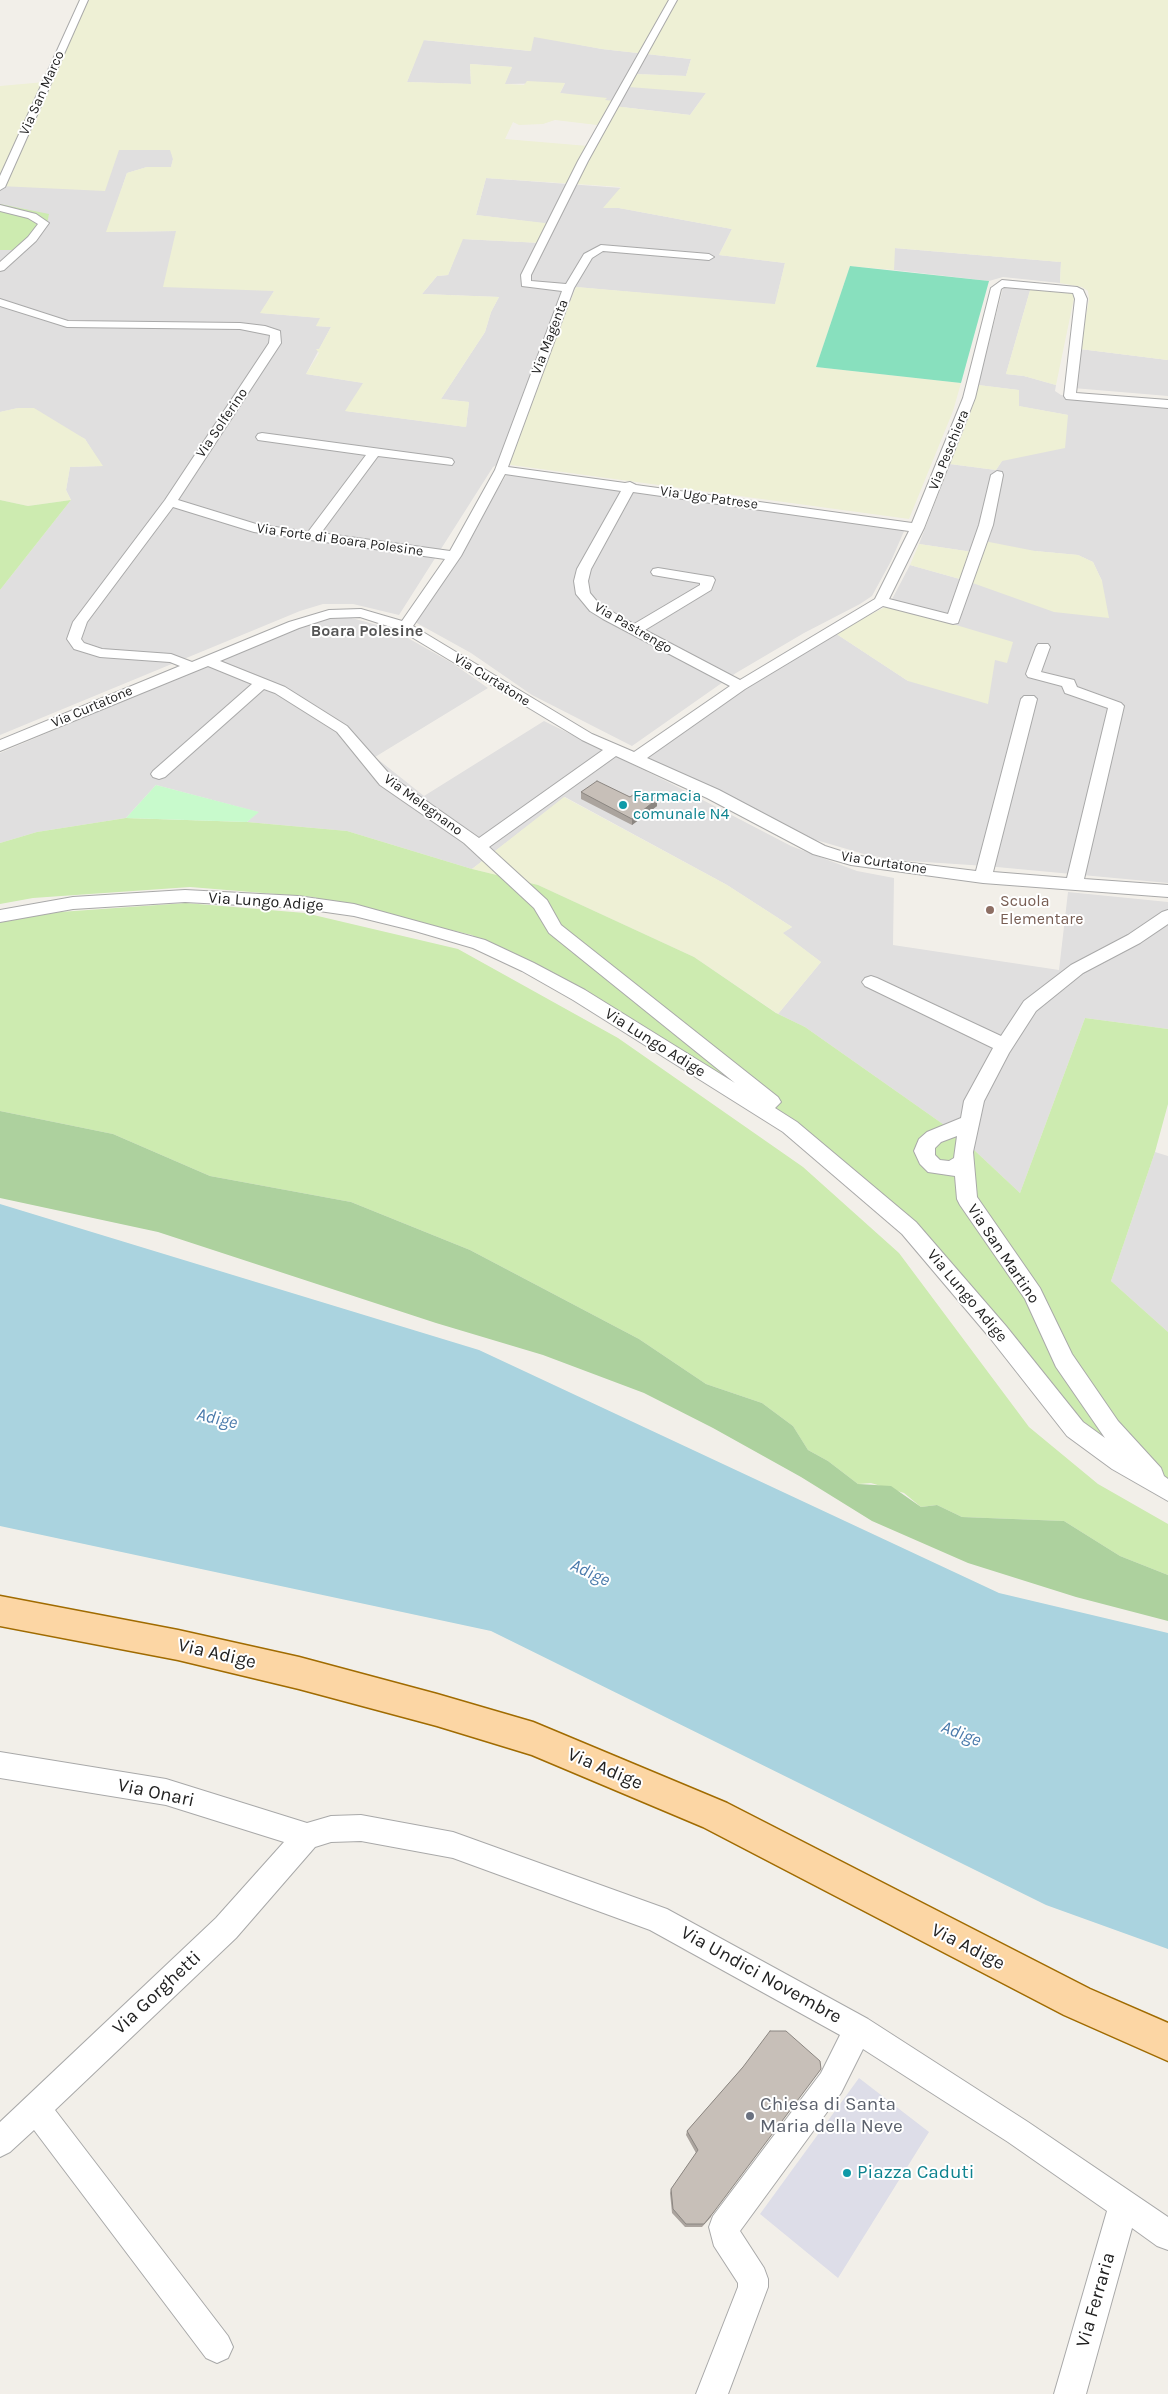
<!DOCTYPE html>
<style>
body{margin:0}
canvas{display:block;background:#f2efe9}
</style>
<canvas width="1168" height="2394"></canvas>
<script>
const context = document.querySelector('canvas').getContext('2d');
context.lineJoin = 'round';
function paint(path, color) { context.fillStyle = color; context.fill(path, 'evenodd'); }
const poly = rows => new Path2D(rows.map(r => 'M' + r).join(''));
function trace(path, color, width, dash) { context.strokeStyle = color; context.lineWidth = width; context.lineCap = dash ? 'butt' : 'round'; context.setLineDash(dash || []); context.stroke(path); }
function drawText(font, color, halo, rows, align = 'center') {
  context.font = font + ' Karla,sans-serif'; context.lineWidth = 4; context.setLineDash([]); context.textBaseline = 'middle'; context.strokeStyle = halo; context.fillStyle = color; for (const [text, x, y, turn = 0] of rows) {
    context.save(); context.translate(x, y); context.rotate((+turn || 0) * Math.PI / 180); context.textAlign = isNaN(turn) ? turn : align; if (halo) context.strokeText(text, 0, 0); context.fillText(text, 0, 0); context.restore();
  }
}
const residential = poly([
 [533,36,602,49,691,59,686,76,634,74,706,93,690,115,613,106,605,100,560,93,565,83,504,84,512,67,470,64,471,84,407,82,423,40,530,51],
 [119,150,171,150,173,159,171,167,147,167,127,173,107,232,176,231,274,291,261,313,321,318,316,326,331,327,306,374,364,383,346,411,466,427,469,402,441,399,485,332,491,312,499,297,422,294,437,276,448,275,462,239,542,243,550,224,476,215,486,178,622,188,604,208,619,208,732,229,719,255,785,263,775,305,576,287,498,464,493,467,399,615,353,604,323,604,300,611,0,735,0,590,71,500,66,490,70,467,102,466,85,439,18,408,0,412,0,250,17,250,49,215,0,204,0,186],
 [894,248,1061,262,1060,283,1003,277,989,281,894,270],
 [1004,284,1031,287,1006,374,1024,376,1056,385,1055,391,1061,395,1168,404,1168,883,986,866,894,860,864,854,809,838,726,794,646,758,751,682,835,633,908,681,889,605,910,565,967,581,1102,581,1093,562,1078,555,1035,551,979,553,919,544,950,464,996,470,1002,461,1068,415,1018,406,1018,390,978,385],
 [1080,349,1168,360,1168,396,1073,388],
 [507,474,905,529,891,561,872,596,860,604,804,633,736,673,632,746,532,695,471,653,415,622],
 [327,617,348,617,392,629,452,663,488,688,375,757,424,796,544,721,672,784,791,846,857,871,894,878,893,945,1059,970,1068,892,1168,902,1168,1029,1085,1018,1020,1193,957,1134,805,1027,778,1014,821,962,782,933,792,927,727,885,565,797,472,869,347,831,247,822,258,812,156,785,126,818,37,832,0,843,0,753,311,622],
 [1155,1152,1168,1156,1168,1332,1111,1281]
]);
const farmland = poly([
 [79,0,1168,0,1168,360,1080,349,1089,299,1088,291,1082,287,1060,283,1061,262,895,248,894,270,850,266,816,367,961,383,953,411,909,519,504,464,576,287,775,304,785,263,719,255,732,229,619,208,603,208,621,187,486,178,476,215,553,224,542,243,463,239,448,275,437,276,422,294,499,297,491,312,485,332,441,399,469,402,466,427,345,411,363,383,306,374,319,353,316,349,319,349,331,327,316,326,320,318,260,313,274,291,163,287,176,231,106,232,127,173,147,167,171,167,173,159,170,150,119,150,105,191,0,186,0,86,45,82],
 [534,37,602,49,691,59,686,76,634,74,629,87,706,93,690,115,613,106,588,146,505,139,513,122,519,125,543,124,555,120,597,125,614,101,605,100,607,98,560,93,565,83,527,81,524,85,505,84,512,67,470,64,471,84,407,82,424,40,531,51],
 [1031,287,1072,292,1074,298,1056,385,1024,376,1006,374],
 [978,385,1019,390,1019,406,1068,415,1065,448,1002,461,996,470,950,464,970,414],
 [18,408,34,408,85,439,103,466,70,467,66,490,71,500,28,506,0,500,0,412],
 [984,541,1035,551,1078,555,1093,562,1102,581,1109,618,1054,612,967,581,910,565,919,544,979,553],
 [889,605,1013,642,1007,663,995,660,988,704,908,681,835,633],
 [564,797,727,885,792,927,783,933,821,962,778,1014,694,957,538,885,472,869]
]);
const grass = poly([
 [0,204,49,214,47,224,16,250,0,250],
 [0,500,28,506,71,500,0,590],
 [126,818,247,822,347,831,472,869,538,885,694,957,776,1013,805,1027,957,1134,1020,1193,1085,1018,1168,1029,1168,1104,1155,1152,1111,1281,1168,1332,1168,1493,1113,1463,921,1240,822,1152,634,1024,472,935,313,897,190,887,33,898,0,904,0,843,37,832],
 [186,903,305,913,458,949,618,1038,803,1167,899,1253,1029,1427,1098,1484,1168,1524,1168,1575,1120,1556,1064,1521,962,1517,937,1505,921,1507,904,1493,871,1483,858,1484,828,1461,808,1450,793,1426,762,1403,706,1384,639,1339,470,1250,351,1202,210,1176,113,1134,0,1111,0,919,32,914]
]);
const forest = poly([
 [0,1111,113,1134,210,1176,351,1202,470,1250,639,1339,706,1384,762,1403,793,1426,808,1450,828,1461,858,1484,891,1486,921,1507,937,1505,962,1517,1064,1521,1120,1556,1168,1575,1168,1621,1076,1597,968,1563,872,1521,801,1477,713,1428,644,1393,543,1355,436,1323,158,1232,0,1198]
]);
const park = poly([
 [156,785,259,812,247,822,126,818]
]);
const pitch = poly([
 [850,266,989,281,961,383,816,367]
]);
const plaza = poly([
 [859,2078,929,2132,838,2278,760,2214]
]);
const water = poly([
 [0,1204,479,1350,999,1593,1168,1633,1168,1949,1046,1905,491,1631,0,1526]
]);
const minor = poly([
 [80,0,88,0,5,187,0,190,0,176,80,0],
 [669,0,677,0,588,161,531,275,531,281,566,284,584,254,601,245,709,254,714,257,709,260,603,251,592,258,574,288,508,467,625,483,630,482,636,485,912,523,963,398,991,288,1002,280,1077,287,1083,290,1087,299,1076,393,1168,400,1168,408,1066,399,1064,396,1075,299,1073,293,1004,287,1001,289,975,398,924,528,889,599,948,614,979,525,991,475,997,471,1002,472,1003,475,993,525,958,623,953,624,883,606,745,689,647,758,719,790,825,846,853,855,887,860,976,871,1021,699,1024,696,1034,696,1037,699,993,872,1067,878,1108,708,1065,693,1062,686,1028,677,1026,674,1036,647,1038,644,1048,644,1050,647,1041,672,1074,680,1077,687,1121,703,1124,706,1084,879,1168,885,1168,897,983,883,851,865,813,854,707,798,616,756,489,847,547,900,561,925,778,1097,781,1102,775,1108,797,1122,916,1222,1006,1326,1083,1422,1105,1438,1056,1367,1025,1299,960,1205,957,1199,955,1176,928,1172,920,1164,914,1151,919,1139,927,1132,961,1118,964,1101,993,1048,865,986,862,982,865,978,871,976,877,978,1001,1036,1024,1001,1071,965,1128,935,1162,912,1168,910,1168,924,1140,943,1083,973,1036,1011,1009,1053,984,1101,973,1152,977,1197,1040,1288,1072,1354,1118,1421,1161,1468,1164,1476,1168,1479,1168,1501,1112,1469,1067,1436,990,1338,902,1234,783,1132,573,1000,522,971,473,948,415,931,354,916,298,908,185,902,73,909,0,922,0,910,73,897,185,890,298,896,354,904,485,940,534,963,585,990,735,1083,549,933,534,908,464,843,380,785,337,732,275,693,264,689,165,777,159,779,153,777,151,774,153,771,252,684,208,666,0,751,0,740,180,666,170,662,100,657,74,649,67,639,73,622,165,500,269,343,270,335,240,329,67,327,0,306,0,299,68,321,240,323,265,326,280,331,281,343,178,500,256,524,308,532,366,455,258,440,256,437,258,434,262,433,448,458,452,459,454,462,452,465,378,456,321,533,450,551,495,470,562,291,522,286,521,275,578,161,669,0],
 [505,474,621,491,577,569,574,581,576,594,590,611,603,619,730,686,634,752,592,734,413,626,461,556,505,474],
 [633,492,909,531,875,599,740,680,645,630,711,590,715,580,713,577,658,568,653,569,651,572,653,575,700,583,700,585,634,624,600,605,590,593,588,581,591,569,633,492],
 [173,507,254,532,445,559,402,621,361,609,329,610,289,622,192,662,171,654,102,649,84,643,81,639,87,622,173,507],
 [360,617,400,630,582,740,603,750,479,838,392,777,347,726,285,687,220,661,299,628,330,618,360,617],
 [957,1136,954,1158,949,1161,940,1160,935,1155,935,1148,941,1142,957,1136],
 [0,205,36,214,49,223,36,241,4,270,0,271,0,262,28,237,38,224,28,218,0,211,0,205],
 [0,1752,166,1779,307,1823,331,1816,361,1815,453,1832,667,1909,868,2019,1028,2122,1168,2217,1168,2250,1157,2246,1132,2228,1086,2394,1054,2394,1107,2211,1008,2142,863,2049,841,2093,740,2231,764,2268,768,2279,768,2287,728,2394,696,2394,738,2287,738,2283,714,2246,709,2227,713,2216,821,2073,840,2035,650,1930,453,1858,361,1841,331,1842,315,1847,236,1938,55,2110,228,2336,233,2347,228,2358,217,2363,206,2358,34,2130,10,2152,0,2157,0,2122,216,1918,284,1842,166,1805,0,1778,0,1752]
]);
const major = poly([
 [0,1596,178,1630,299,1657,437,1694,533,1722,727,1803,1090,1989,1168,2023,1168,2061,1064,2015,703,1827,532,1755,437,1726,299,1689,178,1660,0,1626,0,1596]
]);
const wall = poly([
 [581,792,657,799,657,806,632,825,581,799],
 [743,2067,711,2217,702,2227,685,2227,672,2213,670,2193,671,2189,696,2153,686,2135,687,2131]
]);
const shadedWall = poly([
 [657,799,657,806,632,825,632,819]
]);
const building = poly([
 [597,781,630,797,640,790,657,799,632,819,581,792,597,781],
 [770,2031,786,2031,820,2061,821,2069,713,2213,704,2224,686,2224,673,2209,671,2189,698,2150,687,2131,743,2067,770,2031]
]);
const markers = [
 [623,805,5,"#0f9aa8"],
 [990,910,5,"#8d6e63"],
 [750,2116,5,"#6b7280"],
 [847,2173,5,"#0f9aa8"]
];
const farStreetnames = [
 ["Via San Marco",42,93,-66],
 ["Via Magenta",550,337,-69],
 ["Via Solferino",222,423,-56],
 ["Via Peschiera",949,450,-68],
 ["Via Ugo Patrese",709,498,8],
 ["Via Forte di Boara Polesine",340,540,8],
 ["Via Pastrengo",633,628,30],
 ["Via Curtatone",492,680,32],
 ["Via Curtatone",92,707,-23],
 ["Via Melegnano",423,805,36],
 ["Via Curtatone",884,863,9]
];
const farQuarternames = [
 ["Boara Polesine",367,631]
];
const cultureNames = [
 ["Farmacia",633,796],
 ["comunale N4",633,814]
];
const educationNames = [
 ["Scuola",1000,901],
 ["Elementare",1000,919]
];
const streetNames = [
 ["Via Lungo Adige",266,902,4],
 ["Via Lungo Adige",655,1043,32],
 ["Via San Martino",1003,1254,56],
 ["Via Lungo Adige",967,1296,50]
];
const waterNames = [
 ["Adige",217,1419,13],
 ["Adige",590,1573,25],
 ["Adige",961,1734,22]
];
const nearStreetnames = [
 ["Via Adige",217,1654,13],
 ["Via Adige",605,1769,23],
 ["Via Onari",156,1793,12],
 ["Via Adige",968,1947,27],
 ["Via Undici Novembre",761,1975,29],
 ["Via Gorghetti",157,1993,-43],
 ["Via Ferraria",1096,2300,-74]
];
const nearWorshipnames = [
 ["Chiesa di Santa",760,2105],
 ["Maria della Neve",760,2127]
];
const nearCulturenames = [
 ["Piazza Caduti",857,2173]
];
paint(residential, '#e0dfdf');
paint(farmland, '#eef0d5');
paint(grass, '#cdebb0');
paint(forest, '#add19e');
paint(park, '#c8facc');
paint(pitch, '#88e0be');
paint(plaza, '#dddde8');
paint(water, '#aad3df');
trace(minor, '#a9a9a9', 2);
trace(major, '#a06b00', 3);
paint(minor, '#fff');
paint(major, '#fcd6a4');
paint(wall, '#aba49e');
paint(shadedWall, '#8b8681');
paint(building, '#c7bfb8');
trace(building, '#8b8681', 1);
for (const [x, y, r, color] of markers) { const dot = new Path2D(); dot.arc(x, y, r, 0, 2 * Math.PI); context.fillStyle = color; context.fill(dot); trace(dot, '#fff', 2); }
drawText('14px', '#222', '#fff', farStreetnames);
drawText('bold 16px', '#555', '#fff', farQuarternames);
drawText('16px', '#0d838f', '#fff', cultureNames, 'left');
drawText('16px', '#785e54', '#fff', educationNames, 'left');
drawText('16px', '#222', '#fff', streetNames);
drawText('italic 18px', '#4a7aab', '#fff', waterNames);
drawText('19px', '#222', '#fff', nearStreetnames);
drawText('19px', '#5b616d', '#fff', nearWorshipnames, 'left');
drawText('19px', '#0d838f', '#fff', nearCulturenames, 'left');
</script>
